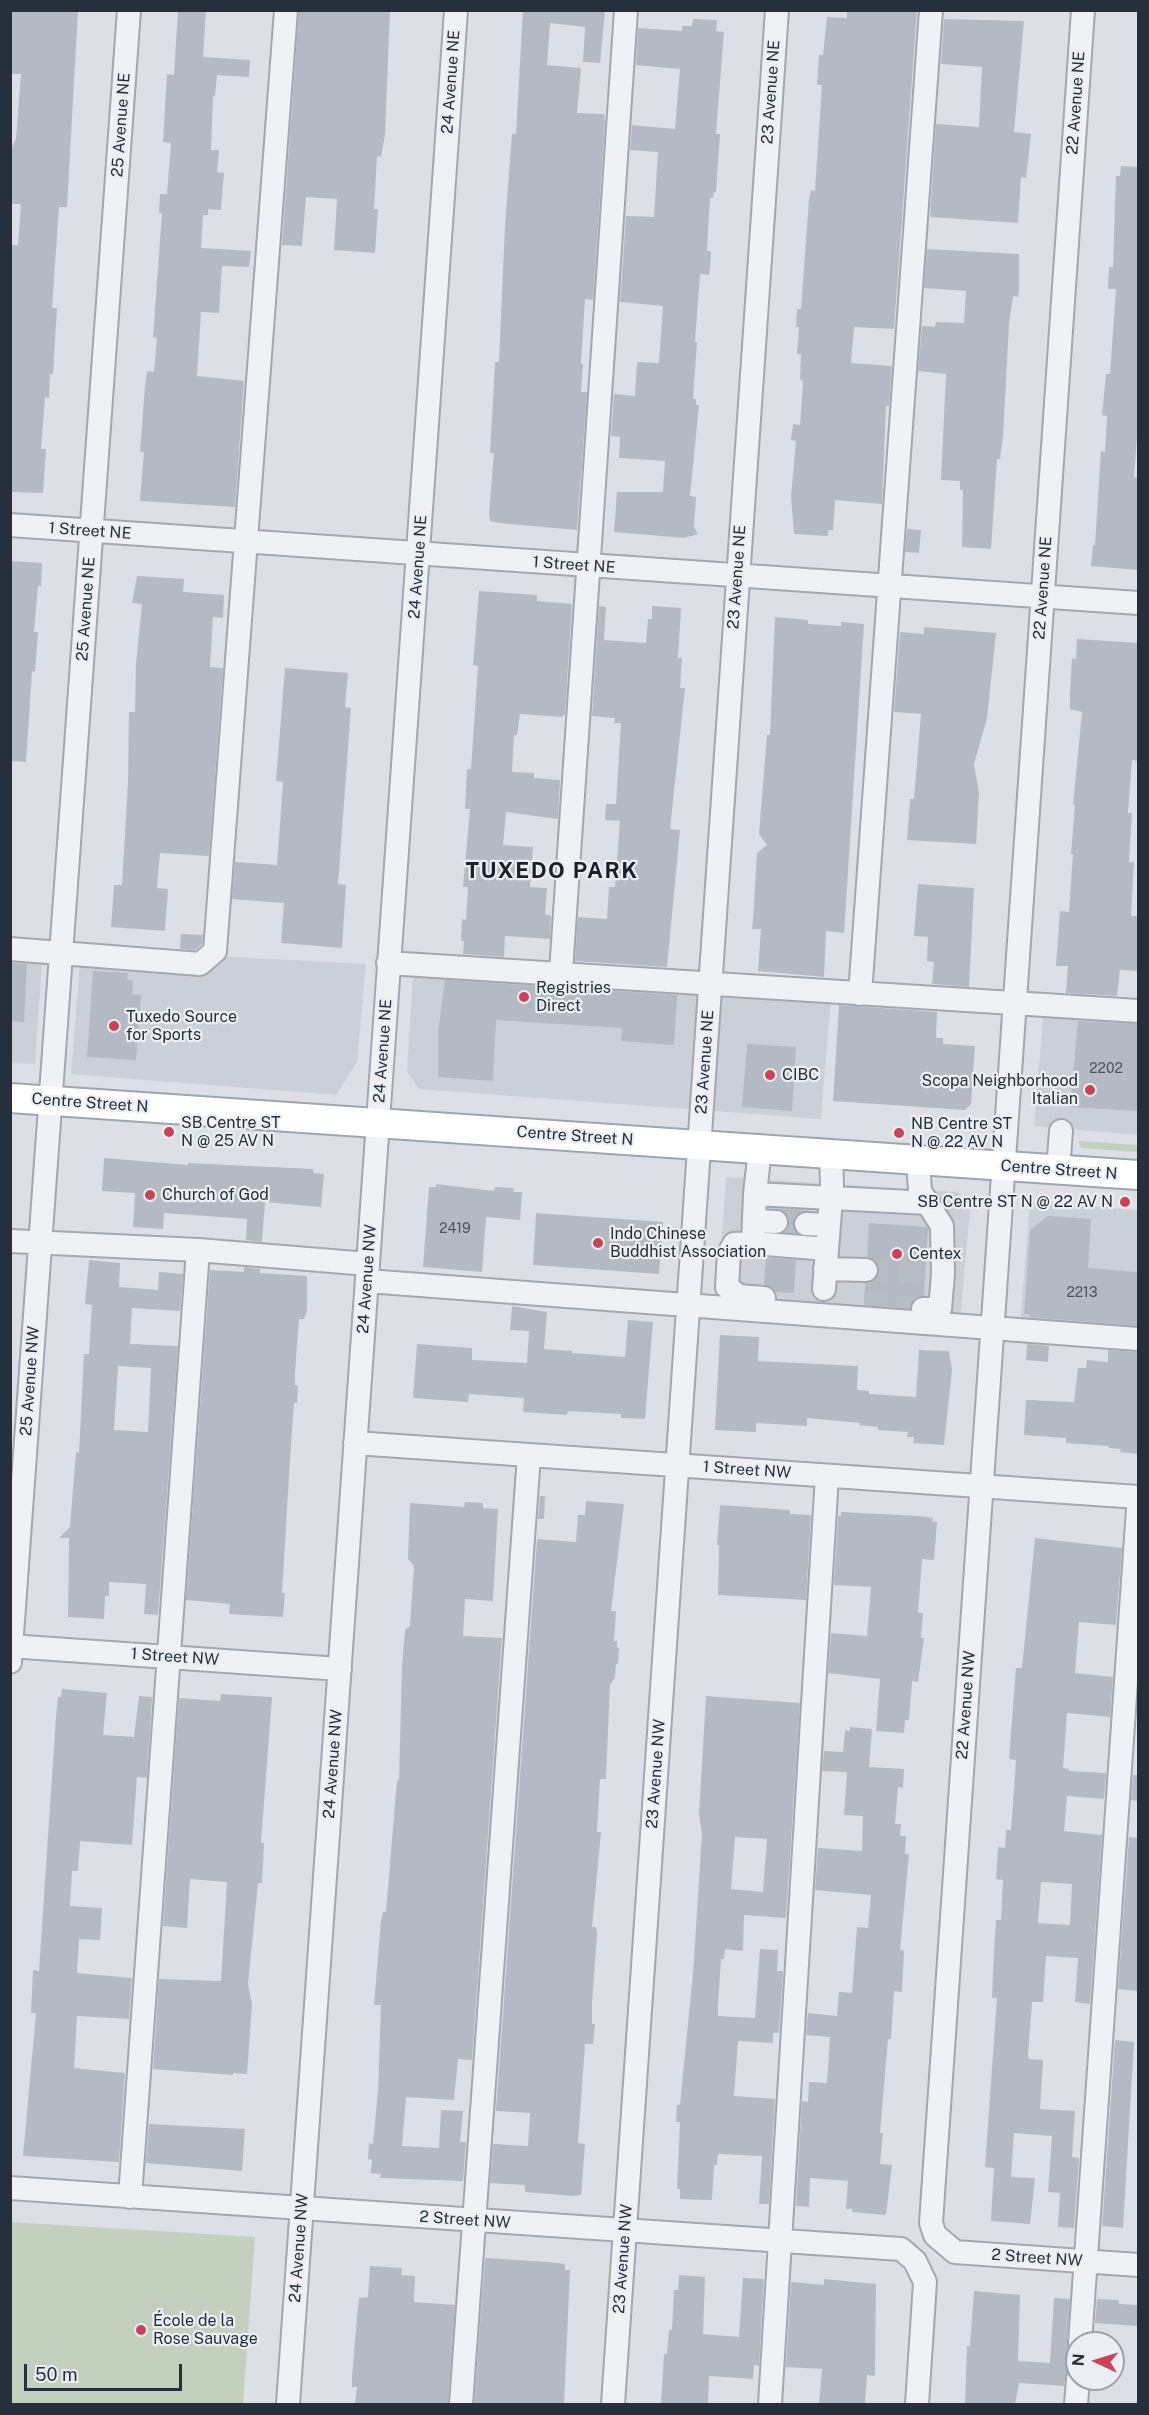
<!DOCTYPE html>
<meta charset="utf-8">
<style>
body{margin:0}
#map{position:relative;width:1149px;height:2415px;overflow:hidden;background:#dce0e6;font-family:"Public Sans",sans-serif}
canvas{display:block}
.frame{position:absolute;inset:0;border:12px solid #262f3c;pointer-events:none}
.north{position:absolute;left:1065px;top:2331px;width:60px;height:60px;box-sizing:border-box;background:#ebeff4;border:2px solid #9ca2aa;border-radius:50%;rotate:274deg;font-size:16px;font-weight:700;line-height:24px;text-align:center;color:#262f3c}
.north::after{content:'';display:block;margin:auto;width:21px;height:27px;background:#cc4058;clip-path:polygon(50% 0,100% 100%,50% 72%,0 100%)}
.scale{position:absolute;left:24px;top:2364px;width:158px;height:27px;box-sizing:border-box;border:3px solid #262f3c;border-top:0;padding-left:8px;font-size:18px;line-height:21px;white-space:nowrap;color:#262f3c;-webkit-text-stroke:4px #ebeff4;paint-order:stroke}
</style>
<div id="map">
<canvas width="1149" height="2415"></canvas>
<div class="frame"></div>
<div class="north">N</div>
<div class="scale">50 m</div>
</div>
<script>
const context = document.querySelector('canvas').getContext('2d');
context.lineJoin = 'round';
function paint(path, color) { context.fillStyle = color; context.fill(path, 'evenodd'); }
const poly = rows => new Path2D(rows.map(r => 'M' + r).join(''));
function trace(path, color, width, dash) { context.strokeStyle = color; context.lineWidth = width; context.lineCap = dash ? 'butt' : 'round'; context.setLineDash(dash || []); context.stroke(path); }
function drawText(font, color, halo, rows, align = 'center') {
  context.font = font + ' "Public Sans",sans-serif'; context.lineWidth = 4.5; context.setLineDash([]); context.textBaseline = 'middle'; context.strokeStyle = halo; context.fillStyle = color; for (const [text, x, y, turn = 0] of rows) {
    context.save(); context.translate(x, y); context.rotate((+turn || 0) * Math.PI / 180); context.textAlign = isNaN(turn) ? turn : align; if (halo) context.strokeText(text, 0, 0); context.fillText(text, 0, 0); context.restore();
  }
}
const built = poly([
 [10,946,43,949,35,1064,11,1063],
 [81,949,366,964,357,1062,336,1095,71,1074],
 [414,957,832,985,821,1119,419,1089,407,1072],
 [1044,1005,1138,1011,1138,1135,1034,1126],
 [726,1177,958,1192,970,1209,960,1321,717,1303],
 [1030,1202,1138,1210,1138,1335,1020,1326]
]);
const green = poly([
 [1078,1141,1138,1145,1138,1152,1081,1148],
 [10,2222,255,2237,243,2404,11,2404]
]);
const building = poly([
 [10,10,78,10,67,207,59,207,52,308,57,308,53,374,50,374,49,398,45,397,41,449,46,449,43,493,10,492,10,245,18,245,21,204,10,204,10,153,16,138,21,74,10,74],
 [178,10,206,10,203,57,250,60,249,77,217,75,215,96,213,96,211,150,219,150,217,172,224,173,221,210,208,209,208,215,203,215,201,248,251,251,249,267,222,266,219,313,201,312,197,376,244,381,235,507,140,501,144,452,140,452,145,386,147,371,154,372,157,338,153,337,162,213,159,213,160,194,167,194,171,143,163,142,167,74,174,75],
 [299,10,390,10,385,135,381,157,377,156,374,209,378,209,375,253,334,250,337,199,306,197,302,246,282,245],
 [523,10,605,12,600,63,583,62,585,27,550,23,547,65,581,68,577,113,604,114,605,123,593,300,585,299,581,364,583,364,581,392,587,392,577,530,499,523,490,521,489,514,494,453,490,453,493,401,495,362,499,362,505,225,512,134,516,134],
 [847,10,917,10,894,329,854,327,851,363,892,366,889,406,886,406,882,504,835,500,833,530,828,530,828,536,794,534,791,497,796,441,791,440,793,424,800,425,803,382,800,379,801,354,797,354,799,327,796,327,797,309,801,309,809,199,811,190,815,191,822,85,817,85,819,55,823,55,827,17,847,18],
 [693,19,717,20,716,31,724,32,716,134,720,134,716,192,714,192,713,198,710,198,708,230,707,251,711,251,710,270,709,275,700,274,695,342,697,342,693,399,696,399,696,405,699,405,690,496,696,497,694,527,698,534,684,538,614,532,617,492,663,492,665,461,619,458,620,437,611,436,614,394,635,396,637,362,659,363,663,306,620,302,626,216,654,217,658,152,630,150,632,125,675,129,680,69,636,65,638,28,682,31,682,26,692,26],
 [944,19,1024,21,1014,132,1031,134,1026,178,1021,177,1018,223,930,217,936,124,979,127,982,67,941,64],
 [1121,166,1138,167,1138,424,1134,477,1138,478,1138,570,1091,566,1093,545,1095,545,1101,451,1105,452,1107,416,1102,415,1106,374,1110,374,1116,289,1108,289,1109,267,1113,267,1116,176,1120,176],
 [927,249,1019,254,1019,291,1018,297,1013,296,1009,324,1003,436,1000,459,997,459,991,549,962,547,963,490,960,490,960,481,941,480,946,374,918,371,922,326,935,327,936,322,964,323,966,291,924,288],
 [907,529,921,530,919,553,905,552],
 [10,561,42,563,41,586,38,586,34,632,38,632,35,672,32,671,26,762,10,761],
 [137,576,184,579,183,592,224,595,223,618,213,617,210,667,223,668,209,856,160,853,157,888,168,889,165,931,111,927,114,885,122,885,128,783,129,712,135,712,136,664,142,604,132,603],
 [479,591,537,595,537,601,572,604,565,714,562,717,520,714,517,735,514,735,512,772,534,773,534,778,560,780,558,819,506,812,503,845,533,847,530,887,547,888,545,914,551,916,550,939,505,936,504,957,463,954,464,941,461,941,462,919,466,920,468,887,463,887,470,809,465,809,467,769,471,769,478,666,473,665],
 [599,606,606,607,604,640,646,643,648,619,652,619,652,606,681,608,678,658,682,658,680,688,685,688,670,829,680,830,667,967,575,961,578,917,607,919,609,887,615,887,620,821,605,820,606,804,616,804,621,723,614,723,615,718,592,716],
 [775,617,808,620,808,624,841,626,841,622,864,624,844,933,826,931,824,977,758,971,761,929,752,929,753,920,757,853,767,845,759,834,767,735,770,735],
 [924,627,996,633,987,718,974,764,979,793,976,844,907,840,910,799,914,799,921,714,894,712,900,632,924,634],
 [1077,639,1138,643,1138,761,1132,760,1128,813,1132,813,1129,862,1134,862,1131,916,1138,916,1138,971,1120,970,1117,996,1066,993,1068,966,1056,966,1060,911,1069,912,1073,854,1071,854,1075,805,1073,805,1082,712,1070,709,1070,693,1072,658,1076,659],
 [285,668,348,673,345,707,351,708,338,884,346,885,342,948,281,943,284,903,232,899,235,862,277,865,283,782,276,781],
 [918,884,974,888,969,987,932,984,934,962,927,961,928,937,914,936],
 [181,934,203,935,202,944,195,950,180,949],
 [10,963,27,964,24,1022,10,1021],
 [93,971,128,973,127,980,133,980,132,994,141,995,136,1060,87,1057],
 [445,980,677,995,674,1045,621,1041,622,1028,496,1020,493,1081,438,1077,438,1033],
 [839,1005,937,1012,936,1038,943,1038,943,1044,975,1046,971,1104,965,1110,833,1101],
 [1078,1021,1138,1024,1138,1111,1070,1107],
 [747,1044,796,1047,792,1111,742,1107],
 [104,1158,188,1165,188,1163,313,1169,313,1173,324,1174,321,1207,265,1202,262,1242,246,1240,247,1219,164,1213,163,1229,133,1227,135,1193,102,1191],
 [436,1184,494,1191,495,1187,514,1188,513,1192,522,1192,520,1220,486,1217,482,1272,423,1267,429,1187,436,1187],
 [777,1209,808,1210,794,1217,793,1224,796,1233,784,1232,789,1223,788,1216],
 [536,1213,663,1222,659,1274,533,1265],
 [1048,1216,1091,1219,1088,1268,1138,1272,1138,1326,1029,1317,1029,1314,1024,1314,1030,1230],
 [869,1223,926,1227,928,1229,924,1296,916,1298,910,1308,864,1305,865,1283,873,1282,879,1271,878,1263,867,1257],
 [766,1258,796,1260,794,1293,776,1292,764,1284],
 [89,1260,120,1263,119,1287,158,1290,159,1272,183,1274,180,1311,132,1308,130,1344,178,1346,158,1615,144,1614,146,1584,109,1582,109,1596,105,1596,104,1619,68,1617,69,1538,59,1538,70,1527,76,1452,79,1453,84,1354,89,1354,92,1305,85,1304],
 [118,1366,151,1368,148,1432,114,1430],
 [244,1267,260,1269,260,1273,307,1276,307,1311,304,1319,299,1319,295,1372,295,1385,298,1386,297,1403,294,1403,290,1459,282,1593,285,1593,283,1617,229,1614,230,1604,186,1600,210,1270,244,1272],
 [512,1306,547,1312,544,1349,572,1351,572,1353,625,1357,628,1320,653,1322,645,1419,621,1418,621,1414,568,1411,567,1415,523,1412,524,1398,469,1394,468,1402,413,1398,417,1344,472,1348,472,1360,527,1363,529,1331,510,1330],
 [720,1335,759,1337,758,1361,858,1366,857,1390,869,1391,869,1394,916,1397,919,1350,949,1351,952,1370,944,1445,913,1443,914,1437,907,1437,908,1432,878,1430,878,1427,859,1425,860,1423,807,1418,807,1426,756,1423,756,1432,715,1430],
 [1027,1344,1049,1346,1048,1362,1026,1360],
 [1108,1350,1138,1352,1138,1454,1120,1452,1121,1449,1109,1448,1109,1446,1066,1443,1066,1438,1024,1435,1026,1400,1074,1402,1078,1368,1086,1368,1087,1360,1108,1362],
 [540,1496,545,1496,544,1519,538,1519],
 [586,1501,624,1504,611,1611,616,1611,614,1641,617,1641,617,1648,619,1648,618,1664,616,1664,615,1678,610,1684,606,1779,600,1779,597,1832,601,1832,592,1927,596,1927,597,1934,592,2003,592,2024,595,2024,593,2044,585,2044,578,2143,585,2144,582,2185,581,2195,573,2196,525,2192,525,2185,490,2183,493,2144,528,2146,530,2113,496,2111,537,1539,576,1542,578,1515,585,1515],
 [465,1502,483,1503,483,1508,498,1509,493,1601,465,1599,463,1636,502,1638,472,2060,458,2059,454,2100,406,2097,402,2146,439,2148,441,2110,463,2111,460,2142,466,2142,463,2181,380,2178,381,2174,371,2173,372,2160,368,2159,369,2143,373,2144,378,2091,381,2005,374,2005,381,1921,383,1912,386,1912,397,1780,399,1781,402,1666,405,1630,410,1626,414,1566,408,1559,410,1503,464,1507],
 [720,1505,790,1510,790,1514,811,1515,806,1600,718,1595,719,1545,717,1545],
 [841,1512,919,1516,933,1518,932,1521,937,1522,934,1560,922,1559,918,1613,923,1613,921,1638,924,1638,918,1682,912,1681,909,1720,905,1720,904,1733,876,1731,880,1679,828,1673,831,1633,867,1636,871,1587,834,1585,838,1516,841,1516],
 [1035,1538,1122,1548,1116,1625,1079,1622,1075,1673,1113,1677,1110,1717,1067,1713,1063,1768,1069,1769,1069,1771,1106,1773,1104,1799,1067,1796,1064,1831,1102,1835,1090,2004,1075,2002,1078,1958,1046,1956,1043,2002,1032,2002,1028,2055,1029,2059,1043,2060,1040,2109,1075,2111,1072,2157,1079,2158,1074,2228,1058,2227,1060,2193,1048,2192,1052,2136,1014,2133,1011,2177,1035,2178,1030,2224,991,2221,994,2168,985,2167,997,1998,992,1998,994,1951,996,1920,1001,1920,1003,1880,996,1879,998,1847,1005,1848,1006,1830,1011,1830,1016,1760,1009,1759,1016,1668,1022,1668],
 [1041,1882,1072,1884,1070,1925,1038,1923],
 [62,1689,107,1693,103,1735,134,1737,139,1696,152,1697,147,1778,137,1777,132,1845,80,1841,78,1871,72,1871,70,1906,102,1908,100,1940,79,1939,77,1973,132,1978,129,2019,77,2016,74,2068,125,2073,119,2162,23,2156,36,2013,31,2013,33,1970,39,1971,56,1717,58,1697,61,1697],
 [221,1694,272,1697,261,1843,264,1843,262,1883,258,1883,248,1984,252,2004,247,2074,233,2073,233,2075,153,2069,159,1979,221,1981,227,1882,190,1879,187,1928,163,1926,179,1698,220,1701],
 [706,1696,800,1703,786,1918,744,1915,743,1951,725,1949,724,1959,721,1959,718,2005,718,2016,755,2018,760,1949,778,1950,777,1971,783,1971,779,2033,773,2033,773,2043,738,2041,734,2096,775,2099,769,2204,759,2204,762,2156,718,2154,717,2165,714,2165,712,2200,680,2199,680,2189,677,2189,680,2122,676,2122,677,2105,680,2105,693,1973,702,1834,699,1814],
 [735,1837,767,1839,763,1892,731,1889],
 [850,1727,872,1729,869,1767,904,1769,903,1788,898,1787,895,1824,901,1824,900,1836,906,1836,905,1854,909,1854,900,1950,904,1951,902,1992,894,1991,891,2039,888,2039,880,2133,883,2133,880,2164,892,2165,886,2215,852,2212,853,2209,846,2209,848,2181,810,2178,809,2207,796,2206,802,2101,808,2102,809,2082,827,2083,830,2037,806,2035,808,2013,837,2016,839,1992,852,1993,857,1927,868,1928,871,1895,815,1890,818,1848,862,1851,863,1816,844,1815,847,1772,822,1771,824,1751,843,1752,845,1730,850,1731],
 [1133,1775,1138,1775,1138,1801,1131,1800],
 [1129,1837,1138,1838,1138,1991,1118,1989],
 [1115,2040,1134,2042,1123,2228,1102,2226],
 [149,2124,245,2129,242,2171,146,2163],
 [485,2258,549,2262,565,2264,565,2270,570,2270,564,2404,474,2404],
 [370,2266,402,2268,401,2275,415,2276,414,2302,455,2305,448,2404,355,2404,357,2387,352,2387,352,2377,357,2317,359,2298,368,2297],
 [679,2275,705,2277,703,2334,739,2337,743,2278,764,2279,759,2366,754,2365,753,2379,709,2376,708,2404,661,2404,664,2354,667,2354,669,2330,672,2330,674,2290,678,2290],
 [824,2279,876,2284,875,2376,867,2375,865,2403,819,2404,822,2369,786,2367,791,2282,824,2285],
 [974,2291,1020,2295,1018,2361,1050,2363,1054,2298,1070,2299,1067,2342,1071,2352,1070,2369,1065,2377,1064,2386,1019,2383,1015,2404,965,2404,967,2346,970,2346],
 [1097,2299,1119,2300,1119,2304,1138,2305,1138,2326,1095,2323]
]);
const minorTunnel = poly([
 [776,1222,806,1224],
 [866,1270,925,1273],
 [864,1304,923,1309]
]);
const minor = poly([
 [1083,10,931,2223,935,2235,955,2252,1138,2265],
 [10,525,1138,603],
 [10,949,200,964,215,951,286,10],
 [388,963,1138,1011],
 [561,972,626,10],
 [860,994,931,10],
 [760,1149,755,1194,929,1203],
 [918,1160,920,1191,942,1226,943,1274,940,1309,923,1309],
 [1058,1170,1061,1131],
 [755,1194,753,1243,827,1249],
 [755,1221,776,1222],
 [806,1224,829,1225],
 [10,1241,198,1250,368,1264],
 [753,1243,734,1244,729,1253,727,1287,739,1296,764,1298],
 [825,1269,866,1270],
 [367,1281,1138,1339],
 [824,1289,832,1186,831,1154],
 [355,1443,1138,1497],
 [10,1646,340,1669],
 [10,1662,129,10],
 [10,2188,901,2249,915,2261,925,2282,917,2404],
 [130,2197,198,1250],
 [1080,2343,1138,1509],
 [288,2404,456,10],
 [461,2404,529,1455],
 [613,2404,777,10],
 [770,2404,827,1476],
 [1076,2404,1078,2379]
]);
const major = poly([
 [10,1098,1138,1175]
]);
const markers = [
 [524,997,6,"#cc4058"],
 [114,1026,6,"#cc4058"],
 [770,1075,6,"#cc4058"],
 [1090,1090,6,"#cc4058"],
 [169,1132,6,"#cc4058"],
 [899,1133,6,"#cc4058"],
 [150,1195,6,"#cc4058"],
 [1125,1202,6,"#cc4058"],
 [598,1243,6,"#cc4058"],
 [897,1254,6,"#cc4058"],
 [141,2330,6,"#cc4058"]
];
const numberNames = [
 ["2202",1106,1069],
 ["2419",455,1229],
 ["2213",1082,1293]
];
const streetNames = [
 ["24 Avenue NE",451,82,-86],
 ["23 Avenue NE",771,92,-86],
 ["22 Avenue NE",1076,103,-86],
 ["25 Avenue NE",121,125,-86],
 ["1 Street NE",90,531,4],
 ["1 Street NE",574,565,4],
 ["24 Avenue NE",418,567,-86],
 ["23 Avenue NE",737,577,-86],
 ["22 Avenue NE",1043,588,-86],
 ["25 Avenue NE",86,609,-86],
 ["24 Avenue NE",383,1051,-86],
 ["23 Avenue NE",705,1062,-86],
 ["Centre Street N",90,1103,4],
 ["Centre Street N",575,1136,4],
 ["Centre Street N",1059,1170,4],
 ["24 Avenue NW",367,1279,-86],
 ["25 Avenue NW",30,1381,-86],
 ["1 Street NW",747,1470,4],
 ["1 Street NW",175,1657,4],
 ["22 Avenue NW",966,1705,-86],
 ["24 Avenue NW",333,1764,-86],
 ["23 Avenue NW",656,1774,-86],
 ["2 Street NW",465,2220,4],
 ["24 Avenue NW",299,2248,-86],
 ["2 Street NW",1037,2258,4],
 ["23 Avenue NW",623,2259,-86]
];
const poiNames = [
 ["Registries",536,988],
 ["Direct",536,1006],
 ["Tuxedo Source",126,1017],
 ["for Sports",126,1035],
 ["CIBC",782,1075],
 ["Scopa Neighborhood",1078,1081,"right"],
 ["Italian",1078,1099,"right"],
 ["SB Centre ST",181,1123],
 ["N @ 25 AV N",181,1141],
 ["NB Centre ST",911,1124],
 ["N @ 22 AV N",911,1142],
 ["Church of God",162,1195],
 ["SB Centre ST N @ 22 AV N",1113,1202,"right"],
 ["Indo Chinese",610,1234],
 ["Buddhist Association",610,1252],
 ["Centex",909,1254],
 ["École de la",153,2321],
 ["Rose Sauvage",153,2339]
];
const districtNames = [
 ["TUXEDO PARK",552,871]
];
paint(built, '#cacfd8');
paint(green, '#c2d0bd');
paint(building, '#b4bac3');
trace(minorTunnel, '#b8bdc4', 22, [22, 11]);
trace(minor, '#a2a7b0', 26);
trace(major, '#9ca5b2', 32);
trace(minor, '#eff1f5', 22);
trace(major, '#fff', 28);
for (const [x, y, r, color] of markers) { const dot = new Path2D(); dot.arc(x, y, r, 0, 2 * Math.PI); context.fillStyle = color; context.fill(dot); trace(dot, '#ebeff4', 2); }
drawText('14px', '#4a525e', null, numberNames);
drawText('16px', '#262f3c', '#ebeff4', streetNames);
drawText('16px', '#262f3c', '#ebeff4', poiNames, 'left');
context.letterSpacing = '1.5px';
drawText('bold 22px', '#19202d', '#ebeff4', districtNames);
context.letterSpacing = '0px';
</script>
